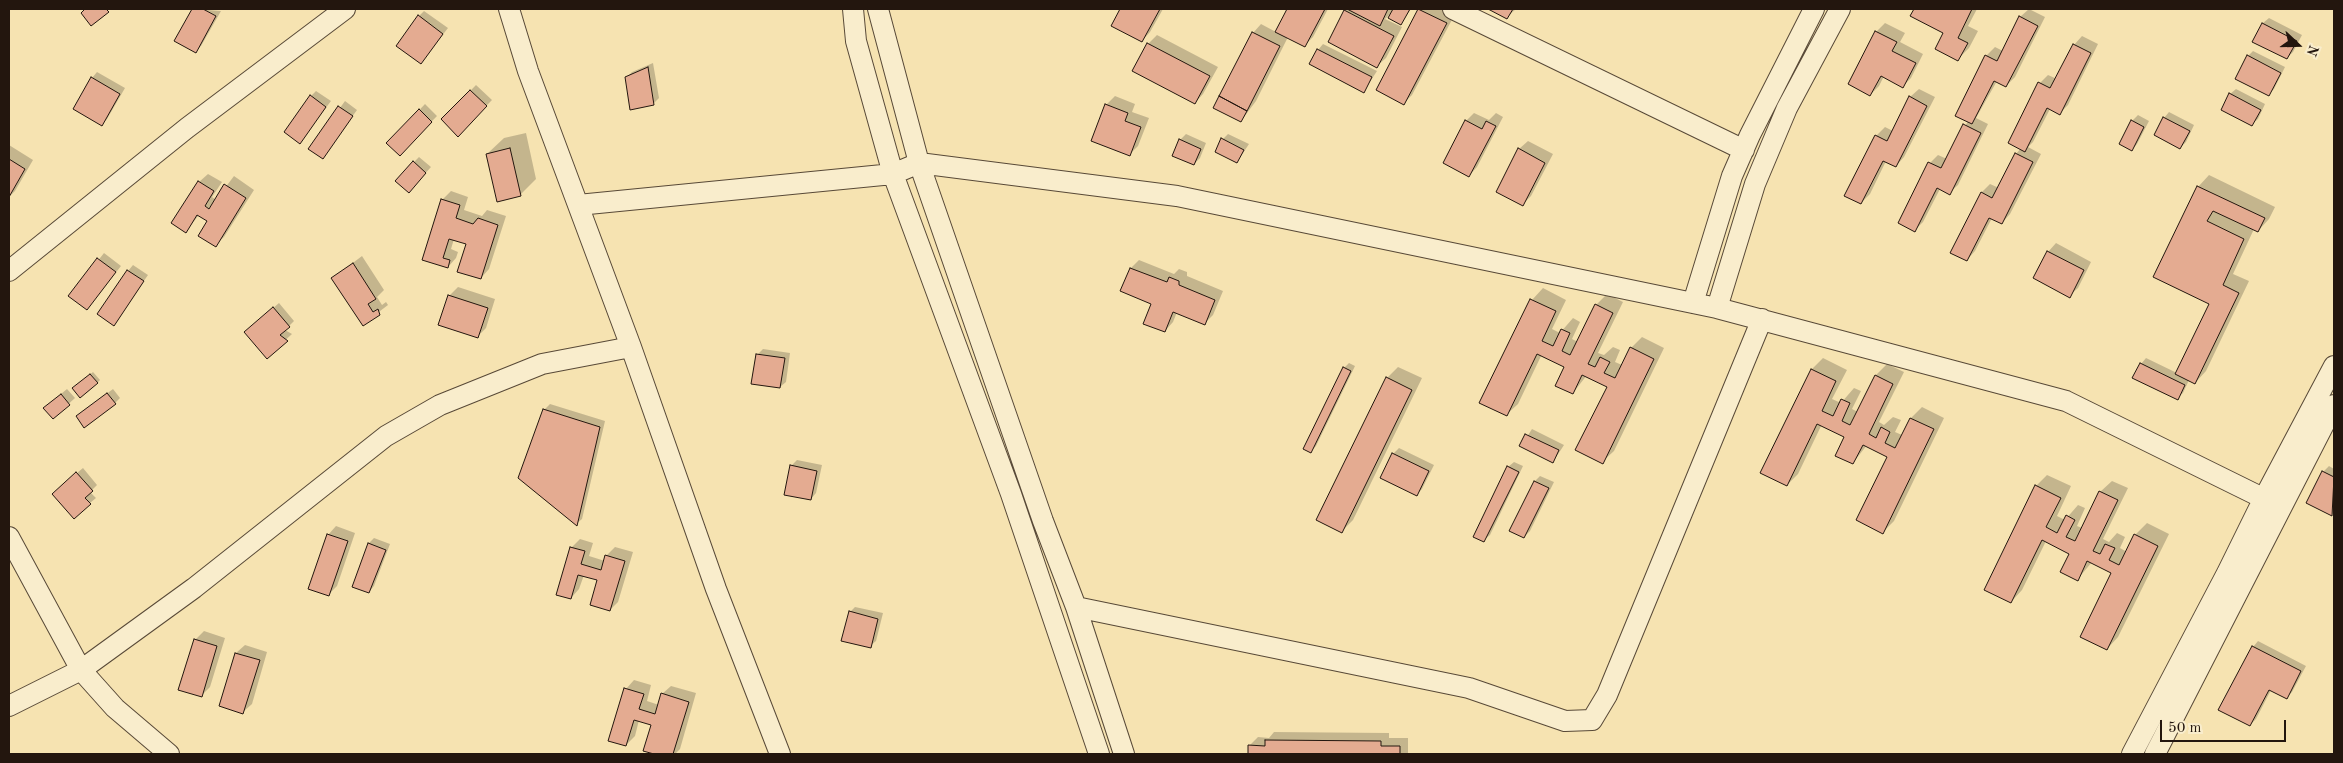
<!DOCTYPE html>
<style>
body{margin:0}
#map{position:relative;width:2343px;height:763px;overflow:hidden;background:#f6e3b1;font-family:"Old Standard TT",serif}
canvas{display:block}
.frame{position:absolute;inset:0;border:10px solid #23160e;pointer-events:none}
.north{position:absolute;left:2273px;top:20px;width:50px;height:50px;-webkit-text-stroke:4px #f9edcc;paint-order:stroke;rotate:111deg;font-size:14px;font-weight:700;line-height:20px;text-align:center;color:#23160e}
.north::after{content:'';display:block;margin:auto;width:18px;height:22px;background:#23160e;clip-path:polygon(50% 0,100% 100%,50% 72%,0 100%)}
.scale{position:absolute;left:2160px;top:720px;width:126px;height:22px;box-sizing:border-box;border:2px solid #23160e;border-top:0;padding-left:6px;font-size:15px;line-height:18px;white-space:nowrap;color:#23160e;-webkit-text-stroke:4px #f9edcc;paint-order:stroke}
</style>
<div id="map">
<canvas width="2343" height="763"></canvas>
<div class="frame"></div>
<div class="north">N</div>
<div class="scale">50 m</div>
</div>
<script>
const context = document.querySelector('canvas').getContext('2d');
context.lineJoin = 'round';
function paint(path, color) { context.fillStyle = color; context.fill(path, 'evenodd'); }
const poly = rows => new Path2D(rows.map(r => 'M' + r).join(''));
function trace(path, color, width, dash) { context.strokeStyle = color; context.lineWidth = width; context.lineCap = dash ? 'butt' : 'round'; context.setLineDash(dash || []); context.stroke(path); }
const shadow = poly([
 [193,9,221,11,201,46,196,51,176,40],
 [1122,9,1163,9,1150,32,1142,41,1113,25],
 [1289,9,1328,9,1313,37,1304,46,1288,37,1256,101,1241,121,1253,33,1261,24,1276,32],
 [1347,9,1411,9,1401,23,1392,12,1385,19,1402,27,1386,58,1377,66,1345,11],
 [1420,9,1445,9,1455,14,1412,95,1404,103,1378,90],
 [1491,9,1516,9,1507,17],
 [1916,9,1977,9,1968,26,1978,31,1969,48,1958,59,1945,33,1912,16],
 [2029,9,2045,17,2015,77,2006,86,1997,81,1976,118,1988,124,1958,185,1949,193,1940,189,1923,222,1915,230,1930,163,1938,155,1947,159,1968,121,1956,115,1986,56,1995,47,2003,51,2020,17],
 [424,11,448,28,421,63,419,16],
 [2269,18,2302,35,2293,52,2287,58,2254,41,2263,23],
 [1885,23,1905,33,1900,42,1923,54,1911,78,1903,86,1884,76,1879,86,1870,95,1849,84,1876,32],
 [1157,35,1218,67,1203,94,1195,103,1148,44],
 [2082,36,2098,44,2068,105,2060,113,2050,109,2033,142,2028,147,2041,154,2010,214,2002,223,1992,218,1975,251,1967,260,1952,252,1982,192,1990,184,1999,188,2016,154,2021,148,2040,83,2048,75,2057,79,2074,45],
 [1323,44,1377,71,1364,91,1318,50],
 [2253,51,2285,67,2274,89,2269,94,2248,56],
 [653,63,659,98,653,104,626,78,632,72],
 [97,72,125,88,107,119,102,124,92,78],
 [476,85,492,100,458,135,443,119],
 [1919,89,1935,97,1904,157,1896,166,1886,161,1870,194,1861,203,1876,136,1885,127,1893,131,1910,97],
 [2236,89,2265,104,2258,119,2252,124,2230,94],
 [316,91,331,101,300,142,311,96],
 [1115,96,1135,104,1132,112,1149,118,1138,146,1130,154,1106,105],
 [345,101,357,110,323,157,310,149],
 [425,104,437,116,400,154,388,143],
 [2169,112,2194,125,2186,142,2180,148,2164,118],
 [1474,113,1489,120,1496,113,1503,117,1477,167,1469,176,1466,121],
 [2138,115,2149,121,2137,144,2132,150,2132,121],
 [526,133,536,179,520,195,487,154,504,138],
 [1186,134,1206,143,1200,158,1194,164,1180,140],
 [1228,134,1249,144,1237,162,1223,139],
 [1528,141,1553,154,1531,196,1523,204,1519,149],
 [9,145,33,160,15,191,9,197],
 [419,157,431,167,414,186,414,162],
 [208,174,222,182,212,197,216,200,234,176,254,190,224,237,215,245,209,221,199,215,186,231,199,182],
 [2209,175,2275,207,2269,219,2258,231,2254,229,2233,274,2249,281,2206,371,2195,383,2189,380,2183,393,2177,398,2141,364,2146,358,2177,373,2210,303,2198,187],
 [451,191,468,197,464,210,482,216,487,210,506,216,489,269,481,278,468,243,454,239,451,249,458,252,456,258,448,267,424,259,442,200],
 [2056,243,2091,262,2078,288,2069,296,2048,252],
 [104,253,121,266,87,309,70,296],
 [362,256,384,290,377,297,382,305,386,302,388,305,363,324,333,278],
 [1139,260,1174,274,1179,269,1187,272,1187,276,1223,291,1213,315,1205,323,1177,312,1173,322,1165,331,1153,303,1131,268],
 [133,265,148,275,114,324,128,271],
 [458,287,495,299,486,328,477,337,449,296],
 [1543,288,1566,300,1552,329,1560,333,1573,318,1580,322,1572,339,1578,342,1596,305,1607,294,1623,302,1598,353,1604,355,1613,347,1620,350,1615,362,1622,365,1631,348,1642,337,1664,348,1614,451,1602,462,1608,386,1587,375,1573,393,1566,366,1542,354,1518,404,1506,415,1481,403,1532,300],
 [279,303,294,321,285,330,292,334,267,357,251,327],
 [763,349,790,353,786,382,780,387,757,355],
 [1823,358,1847,370,1832,399,1841,403,1854,388,1861,391,1852,409,1858,412,1876,375,1887,364,1904,372,1879,422,1884,425,1893,417,1901,420,1895,432,1902,435,1911,418,1922,407,1944,418,1894,521,1883,532,1889,456,1867,445,1853,463,1846,436,1822,424,1798,474,1787,485,1761,473,1812,369],
 [1349,363,1355,366,1316,446,1310,452,1344,368],
 [1398,367,1422,378,1353,520,1342,531,1387,378],
 [93,372,100,380,97,383,76,386],
 [67,389,75,398,53,418,50,403],
 [113,389,120,398,115,403,77,416],
 [550,404,605,421,582,519,576,524,544,410],
 [1532,429,1564,445,1553,462,1521,446],
 [1399,448,1434,465,1422,489,1416,495,1393,454],
 [797,460,822,465,816,493,811,499,791,466],
 [1514,462,1523,466,1490,535,1484,540,1508,467],
 [2329,466,2334,469,2334,513,2332,515,2308,502,2323,472],
 [83,468,97,485,90,492,96,498,90,503,59,488],
 [2047,475,2071,486,2057,516,2065,520,2078,505,2085,508,2077,526,2082,528,2100,492,2112,481,2128,488,2103,539,2109,542,2117,533,2125,537,2120,548,2127,552,2135,535,2147,523,2169,534,2118,637,2107,649,2113,573,2092,562,2077,580,2070,553,2046,541,2022,590,2011,602,2036,486],
 [1540,476,1554,482,1530,531,1524,537,1511,530,1535,481],
 [336,526,355,533,337,586,328,595,328,535],
 [374,538,390,544,374,586,369,592,369,543],
 [580,539,593,543,589,556,605,561,606,556,615,547,633,552,618,602,610,610,599,580,584,575,579,589,571,598,571,548],
 [855,607,883,613,876,641,870,646,850,612],
 [204,631,225,638,210,687,201,696,195,640],
 [2258,641,2306,666,2292,692,2286,698,2271,690,2256,719,2250,725,2253,647],
 [245,645,267,652,252,704,243,712,220,705,236,653],
 [634,680,651,685,647,701,659,705,662,694,671,686,696,693,680,749,675,754,658,754,645,750,652,724,639,720,635,736,626,745,626,689],
 [1274,732,1389,733,1389,738,1408,738,1408,754,1249,754,1249,746,1258,737,1269,738],
 [915,753,937,753,937,754,913,754]
]);
const building = poly([
 [85,9,106,9,109,12,91,26,81,13,85,9],
 [192,9,203,9,216,16,196,53,174,41,192,9],
 [1120,9,1160,9,1142,42,1111,26,1120,9],
 [1287,9,1325,9,1305,47,1275,32,1287,9],
 [1347,9,1388,9,1380,26,1347,9],
 [1393,9,1410,9,1401,25,1388,18,1393,9],
 [1418,9,1447,23,1404,105,1376,90,1418,9],
 [1488,9,1513,9,1507,19,1488,9],
 [1914,9,1972,9,1958,38,1968,43,1958,61,1935,49,1943,33,1910,16,1914,9],
 [1344,10,1394,36,1377,68,1328,42,1344,10],
 [418,15,443,34,421,64,396,46,418,15],
 [2019,16,2038,26,2006,87,1994,81,1972,124,1955,116,1985,55,1997,61,2019,16],
 [2262,23,2297,41,2287,59,2252,42,2262,23],
 [1875,31,1897,42,1892,51,1916,63,1903,88,1881,76,1870,96,1848,84,1875,31],
 [1252,32,1280,46,1247,111,1219,96,1252,32],
 [1147,43,1210,76,1195,104,1132,71,1147,43],
 [2073,44,2091,53,2060,115,2047,108,2025,152,2008,143,2038,82,2050,88,2073,44],
 [1317,49,1372,77,1364,93,1309,64,1317,49],
 [2247,55,2281,73,2269,96,2235,79,2247,55],
 [648,67,654,105,630,110,625,77,648,67],
 [91,77,120,94,102,126,73,109,91,77],
 [470,90,487,106,458,137,441,119,470,90],
 [2229,93,2261,110,2252,126,2221,110,2229,93],
 [310,95,326,107,300,144,284,132,310,95],
 [1219,96,1247,111,1241,122,1213,108,1219,96],
 [1909,96,1927,106,1896,167,1883,161,1861,204,1844,196,1875,135,1887,141,1909,96],
 [1105,104,1128,113,1125,121,1141,127,1130,156,1091,141,1105,104],
 [338,106,353,116,323,159,308,149,338,106],
 [419,109,432,122,400,156,386,143,419,109],
 [2163,117,2190,131,2180,149,2154,135,2163,117],
 [1465,120,1482,129,1486,121,1496,126,1469,177,1443,163,1465,120],
 [2131,120,2144,127,2132,151,2119,144,2131,120],
 [1963,124,1981,133,1950,195,1937,188,1915,232,1898,223,1928,162,1941,168,1963,124],
 [1221,138,1244,150,1237,163,1215,152,1221,138],
 [1179,139,1201,149,1194,165,1172,156,1179,139],
 [510,148,521,196,497,202,486,154,510,148],
 [1518,148,1545,163,1523,206,1496,192,1518,148],
 [2015,153,2033,162,2002,224,1989,218,1967,261,1950,253,1981,192,1992,198,2015,153],
 [9,159,25,169,9,197,9,159],
 [413,161,426,173,409,193,395,181,413,161],
 [198,181,214,191,205,206,209,209,224,184,246,198,216,247,198,236,207,221,197,215,186,233,171,223,198,181],
 [2197,186,2265,218,2258,232,2213,211,2207,221,2244,239,2223,285,2239,293,2195,384,2175,374,2209,304,2153,277,2197,186],
 [441,199,460,205,456,218,473,224,478,218,498,225,481,279,457,272,466,244,449,239,443,258,450,260,448,268,422,260,441,199],
 [2047,251,2084,270,2070,298,2033,278,2047,251],
 [97,258,116,272,87,310,68,296,97,258],
 [353,263,376,299,368,304,373,312,378,309,380,315,363,326,331,278,353,263],
 [1130,268,1167,282,1169,277,1179,281,1179,285,1215,300,1205,325,1173,312,1165,332,1143,324,1151,304,1120,291,1130,268],
 [127,270,144,281,114,326,97,314,127,270],
 [448,295,488,308,478,338,438,325,448,295],
 [1530,299,1556,311,1542,341,1553,346,1561,329,1570,333,1562,351,1570,355,1595,304,1613,313,1588,364,1595,367,1600,357,1610,362,1604,373,1615,378,1630,347,1654,359,1603,464,1575,450,1607,387,1582,375,1573,394,1555,386,1564,367,1537,354,1507,416,1479,403,1530,299],
 [273,307,290,327,280,335,288,341,267,359,244,332,273,307],
 [756,354,785,358,780,388,751,384,756,354],
 [2140,363,2185,385,2178,400,2132,378,2140,363],
 [1343,367,1351,371,1311,453,1303,449,1343,367],
 [1811,369,1836,381,1822,411,1833,416,1841,399,1850,403,1842,421,1850,425,1875,375,1893,384,1869,434,1876,438,1881,427,1890,432,1885,443,1895,448,1910,418,1934,429,1883,534,1856,520,1887,457,1863,445,1853,464,1835,456,1844,437,1817,424,1787,486,1760,473,1811,369],
 [90,374,98,383,80,398,72,388,90,374],
 [1386,377,1412,390,1342,533,1316,520,1386,377],
 [107,393,116,404,84,428,76,416,107,393],
 [61,394,70,405,53,419,43,408,61,394],
 [543,409,600,427,577,526,518,478,543,409],
 [1525,434,1559,450,1553,463,1519,446,1525,434],
 [1392,453,1429,471,1417,496,1380,478,1392,453],
 [790,465,817,471,811,500,784,495,790,465],
 [1507,466,1519,472,1484,542,1473,537,1507,466],
 [2322,471,2334,477,2332,516,2306,503,2322,471],
 [76,472,93,491,85,498,91,504,74,519,52,494,76,472],
 [1534,481,1549,488,1524,538,1509,531,1534,481],
 [2035,485,2061,498,2046,527,2057,533,2066,515,2075,520,2066,537,2075,541,2099,491,2118,500,2093,551,2100,554,2105,544,2115,548,2109,560,2119,565,2134,534,2158,546,2107,650,2080,637,2111,573,2087,561,2078,581,2060,572,2069,554,2042,540,2011,603,1984,590,2035,485],
 [327,534,348,541,329,596,308,589,327,534],
 [368,543,386,550,369,593,352,587,368,543],
 [570,547,585,551,581,564,601,570,605,555,625,561,610,611,590,605,597,580,578,575,571,599,556,595,570,547],
 [849,611,878,619,871,648,841,641,849,611],
 [194,639,217,646,202,697,178,690,194,639],
 [2252,646,2301,671,2287,699,2269,690,2250,726,2218,710,2252,646],
 [235,653,260,660,243,714,219,706,235,653],
 [624,688,644,694,639,709,655,714,661,693,689,702,673,754,654,754,643,751,651,725,634,720,626,746,608,741,624,688],
 [1265,740,1381,741,1381,746,1400,746,1400,754,1248,754,1248,745,1265,746,1265,740]
]);
const minor = poly([
 [509,9,528,71,631,347,716,589,780,754],
 [853,9,856,41,893,174,1011,494,1099,754],
 [878,9,919,163,1043,521,1076,607,1124,754],
 [1453,9,1744,150],
 [578,205,893,174,919,163,1177,196,1717,308,2066,401,2281,507],
 [9,271,187,128,345,9],
 [1693,303,1732,176,1750,135,1814,9],
 [1717,308,1755,184,1787,108,1840,9],
 [9,537,81,670,115,708,169,754],
 [1076,607,1469,688,1565,721,1592,720,1607,695,1762,319],
 [9,706,81,670,194,588,386,436,440,405,542,364,631,347],
 [2132,754,2227,573,2263,500,2334,366],
 [2155,754,2334,405]
]);
paint(shadow, '#0003');
paint(building, '#e4ab91');
trace(building, '#23160e', 1);
trace(minor, '#584937', 22);
trace(minor, '#f9edcc', 20);
</script>
